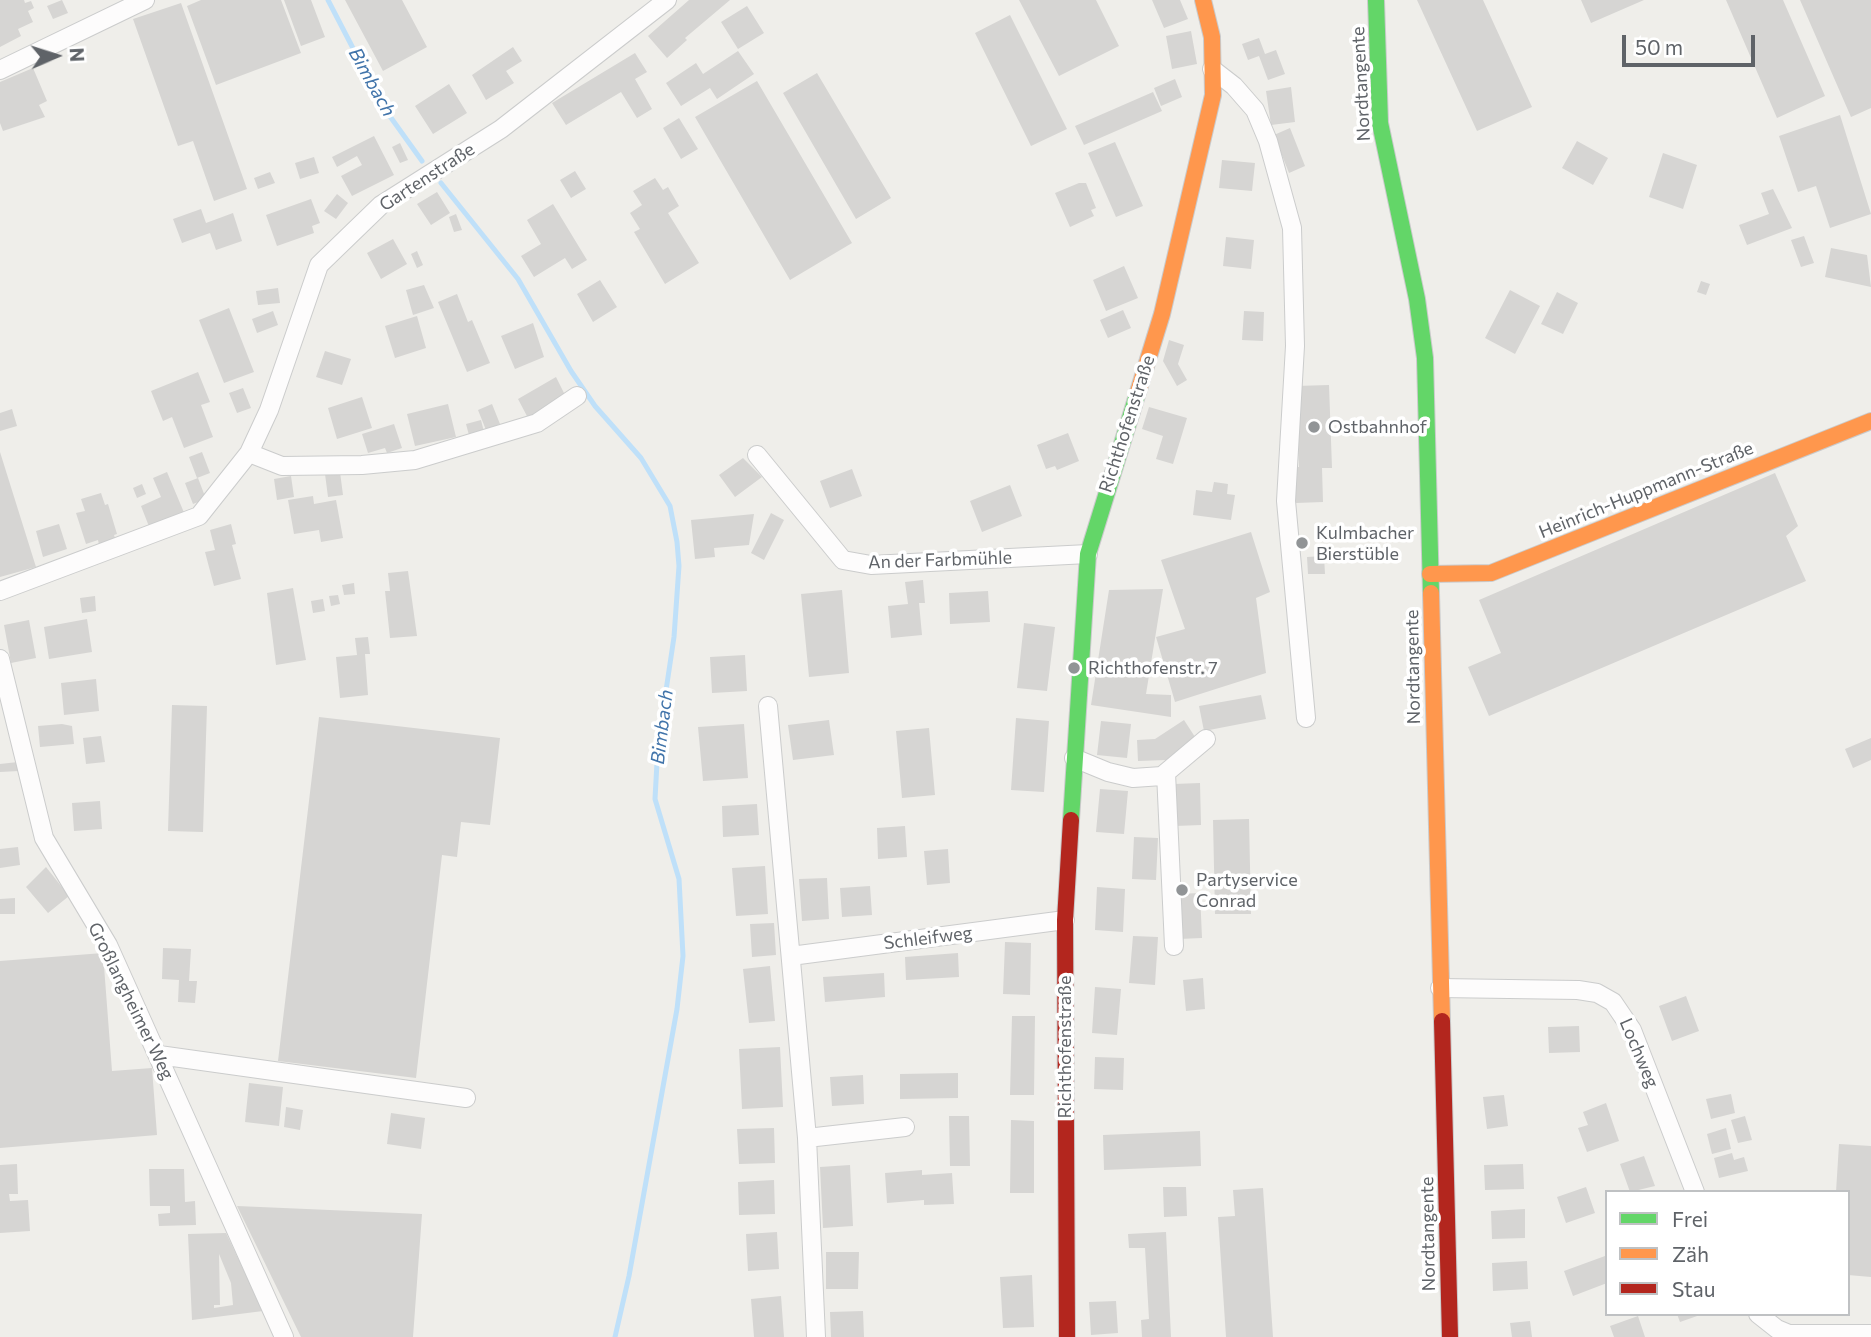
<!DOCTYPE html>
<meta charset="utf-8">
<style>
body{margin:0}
#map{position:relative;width:1871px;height:1337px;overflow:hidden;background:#efeeea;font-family:Commissioner,sans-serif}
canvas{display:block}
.legend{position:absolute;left:1605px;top:1190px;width:245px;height:126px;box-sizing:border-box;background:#fff;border:2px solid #bfc1c3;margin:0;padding:9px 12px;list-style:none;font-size:21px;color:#5f6368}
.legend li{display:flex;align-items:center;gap:14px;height:35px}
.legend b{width:35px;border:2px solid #bfc1c3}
.north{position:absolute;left:21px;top:21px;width:70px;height:70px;-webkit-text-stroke:5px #fff;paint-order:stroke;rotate:87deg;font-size:19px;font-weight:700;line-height:28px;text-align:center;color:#5f6368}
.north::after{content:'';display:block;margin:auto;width:24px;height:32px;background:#5f6368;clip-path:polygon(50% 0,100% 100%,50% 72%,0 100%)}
.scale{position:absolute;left:1622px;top:35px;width:133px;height:32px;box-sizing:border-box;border:4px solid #5f6368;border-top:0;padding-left:9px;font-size:21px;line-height:24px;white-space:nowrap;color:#5f6368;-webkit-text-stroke:5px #fff;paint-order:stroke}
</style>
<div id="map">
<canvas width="1871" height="1337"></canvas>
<ul class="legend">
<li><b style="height:9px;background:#63d668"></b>Frei</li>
<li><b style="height:9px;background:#ff974d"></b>Zäh</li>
<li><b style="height:9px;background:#b3261e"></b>Stau</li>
</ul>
<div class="north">N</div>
<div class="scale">50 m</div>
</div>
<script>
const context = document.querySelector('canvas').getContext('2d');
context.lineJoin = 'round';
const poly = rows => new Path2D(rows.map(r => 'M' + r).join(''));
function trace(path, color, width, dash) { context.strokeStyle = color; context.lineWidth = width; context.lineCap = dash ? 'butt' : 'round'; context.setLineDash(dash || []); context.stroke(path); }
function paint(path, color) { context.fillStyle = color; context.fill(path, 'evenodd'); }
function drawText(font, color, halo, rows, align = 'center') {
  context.font = font + ' Commissioner,sans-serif'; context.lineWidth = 7; context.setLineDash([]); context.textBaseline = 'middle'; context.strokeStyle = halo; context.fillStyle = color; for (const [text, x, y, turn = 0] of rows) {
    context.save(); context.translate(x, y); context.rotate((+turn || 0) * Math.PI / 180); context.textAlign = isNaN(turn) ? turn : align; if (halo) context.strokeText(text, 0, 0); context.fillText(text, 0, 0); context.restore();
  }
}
const stream = poly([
 [328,0,384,108,422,161],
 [441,183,518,279,571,371,595,406,641,458,670,506,677,542,679,566,674,637,658,744,655,799,679,879,683,956,677,1009,629,1276,615,1337]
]);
const building = poly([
 [0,0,24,0,25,3,31,1,34,8,28,11,33,22,18,29,21,36,0,47],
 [62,0,68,13,53,19,47,6],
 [201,0,281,0,301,53,216,85,187,6],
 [284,0,311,0,325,37,301,46],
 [345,0,402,0,427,47,383,71],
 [689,0,730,0,685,38,687,40,667,58,648,36],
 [1019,0,1096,0,1119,46,1059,76],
 [1152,0,1180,0,1188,19,1164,28],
 [1417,0,1483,0,1532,107,1477,131],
 [1581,0,1644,0,1591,23],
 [1726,0,1783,0,1825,96,1777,118],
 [1800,0,1871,0,1871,108,1851,117],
 [181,3,247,189,214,201,193,141,178,146,133,19],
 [747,6,764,33,738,49,721,22],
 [1010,15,1067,129,1031,146,975,33],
 [1191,31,1197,64,1172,69,1166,36],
 [1259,38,1265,54,1276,50,1285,74,1268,80,1259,56,1248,60,1242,44],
 [513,47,522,61,506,71,514,83,486,100,472,75],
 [738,51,754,74,717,99,710,88,681,106,666,83,696,63,703,74],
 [635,53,647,72,635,79,652,109,637,118,621,92,566,125,552,103],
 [33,68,47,101,39,105,45,117,3,131,0,123,0,82],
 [817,73,891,198,856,219,783,93],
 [1175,79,1182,97,1161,106,1154,88],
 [757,81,852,243,790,280,695,117],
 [449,84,467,113,433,134,415,106],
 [1291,87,1295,122,1271,125,1266,91],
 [1153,92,1162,111,1084,145,1075,126],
 [1840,115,1871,214,1830,228,1816,186,1798,192,1779,136],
 [679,118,698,149,681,159,663,128],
 [1290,128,1305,166,1289,173,1274,135],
 [374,136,394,175,352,196,341,176,362,165,357,156,337,167,332,157],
 [1577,141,1608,158,1593,185,1562,168],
 [1115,142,1143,206,1116,217,1088,153],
 [400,143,408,160,400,163,392,147],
 [1663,153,1697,165,1683,209,1649,197],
 [314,157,319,173,300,179,295,163],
 [1222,160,1255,163,1252,191,1219,188],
 [575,171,586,189,571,198,560,180],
 [270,172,275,183,258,189,254,178],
 [655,178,663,190,668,187,679,206,668,213,699,263,665,284,634,232,640,229,630,213,642,205,633,191],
 [1079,183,1086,183,1096,208,1091,210,1094,216,1070,227,1055,193],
 [1773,189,1792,228,1747,245,1739,225,1769,214,1761,193],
 [437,192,450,213,431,225,417,204],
 [337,194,348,203,336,219,324,211],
 [311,199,320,223,312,226,314,233,277,246,266,215],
 [553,204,587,260,572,269,565,258,534,277,521,256,541,244,527,220],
 [201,209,206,223,233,213,242,241,216,250,210,233,182,243,173,219],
 [456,214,462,230,454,232,449,217],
 [1804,236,1814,263,1801,267,1791,240],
 [1226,237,1254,240,1251,269,1223,266],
 [393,239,407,264,381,279,367,253],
 [1831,248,1867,255,1871,287,1825,277],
 [417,251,423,265,417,268,411,254],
 [1124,266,1138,298,1106,311,1093,280],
 [600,280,617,307,593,322,577,294],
 [1701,281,1710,284,1706,295,1697,292],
 [424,285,434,308,413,315,406,290],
 [278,288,280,303,258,305,256,291],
 [1510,290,1540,306,1515,354,1485,338],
 [1557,292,1578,303,1563,334,1541,324],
 [457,294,468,322,472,320,490,363,467,372,438,302],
 [229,308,254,372,224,383,199,320],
 [1123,310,1131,328,1108,338,1100,320],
 [273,311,278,325,257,333,252,319],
 [1244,311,1264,312,1263,341,1242,340],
 [417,316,426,348,395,358,385,326],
 [533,323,544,357,515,369,501,336],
 [1169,340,1184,345,1178,364,1187,380,1177,386,1163,361],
 [325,351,351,359,342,385,316,377],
 [198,372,210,402,201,405,213,437,184,448,172,417,163,421,151,391],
 [556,377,567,399,528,418,518,399],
 [1329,385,1332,468,1322,468,1323,502,1296,503,1295,467,1299,467,1296,386],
 [243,388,251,408,237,413,229,393],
 [362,397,372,428,337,439,328,408],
 [448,404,456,437,415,446,407,414],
 [492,404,500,424,486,430,478,410],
 [1149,407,1187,418,1173,464,1156,459,1163,436,1142,429],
 [12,409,17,426,0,431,0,413],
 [481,420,485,436,470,439,466,424],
 [394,424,402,448,387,453,385,448,368,453,362,434],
 [1068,433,1079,461,1057,470,1055,466,1046,469,1037,445],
 [0,452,36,567,0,577],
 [202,452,210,473,197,478,189,457],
 [743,458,762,477,735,497,719,475],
 [852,469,862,496,830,508,820,481],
 [167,472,185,515,150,529,141,506,161,497,153,478],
 [340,472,343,495,328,497,325,474],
 [1775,473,1798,526,1786,536,1806,581,1489,716,1468,667,1501,653,1479,600],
 [291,476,294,497,277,500,274,479],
 [198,478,206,499,193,504,185,483],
 [1214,482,1228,484,1227,494,1235,495,1231,520,1193,515,1196,490,1212,492],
 [142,484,146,494,137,498,133,488],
 [1010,485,1022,516,982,532,970,501],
 [101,493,105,505,108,504,117,534,114,535,117,544,100,549,98,540,86,544,76,513,85,511,81,499],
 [313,496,314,504,336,500,343,538,321,542,319,530,294,534,288,500],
 [771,513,784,520,764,560,751,553],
 [754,514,749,545,714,548,715,557,695,559,691,520],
 [59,524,67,549,43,557,36,531],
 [231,524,236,544,232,545,241,579,214,586,205,552,215,550,210,530],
 [1251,532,1270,592,1256,598,1266,673,1175,702,1156,637,1185,629,1161,560],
 [1324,556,1325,574,1308,574,1307,557],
 [408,571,417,636,390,638,385,591,390,591,388,573],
 [923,580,925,603,919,603,922,635,891,638,888,606,908,604,905,582],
 [354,583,355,594,344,595,342,585],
 [293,588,306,660,276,665,267,593],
 [1163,589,1146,694,1171,695,1171,717,1091,705,1109,590],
 [842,590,849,673,809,677,801,594],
 [988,591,990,622,950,624,949,593],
 [338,595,340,604,331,606,329,596],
 [95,596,96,611,82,613,80,598],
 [323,599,325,611,313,613,311,601],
 [87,619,92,652,49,659,44,627],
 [29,620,36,658,11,663,4,625],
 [1024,623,1055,627,1047,691,1017,688],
 [368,637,370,654,365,654,368,695,340,698,336,657,357,655,355,638],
 [745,655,747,691,712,693,710,657],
 [96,679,99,711,64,715,61,683],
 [1261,695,1266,719,1204,731,1199,706],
 [172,705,207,706,203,832,168,831],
 [319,717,500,738,490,825,461,822,457,857,442,855,416,1078,278,1061],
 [1016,718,1049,721,1044,792,1011,790],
 [829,720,834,755,793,760,788,725],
 [1184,720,1197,740,1166,760,1138,761,1137,740,1155,739],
 [1101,721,1131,724,1127,758,1097,755],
 [62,724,72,726,74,744,40,747,38,726],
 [744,724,748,778,703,781,698,727],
 [929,728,935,795,902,798,896,731],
 [101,736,105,762,86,764,83,738],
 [1871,738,1871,760,1853,768,1845,749],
 [18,762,19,771,0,772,0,764],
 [1200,783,1201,825,1175,826,1174,784],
 [1100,789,1128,791,1124,834,1096,832],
 [100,801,102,829,74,831,72,803],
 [757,804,759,835,723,837,722,806],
 [1249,819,1251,914,1215,914,1213,820],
 [905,826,907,857,878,859,877,828],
 [1134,837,1158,838,1156,880,1132,879],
 [18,847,20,865,0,868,0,849],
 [948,849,950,883,927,885,924,851],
 [765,866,768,914,736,916,732,868],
 [46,867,69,896,48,913,26,887],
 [827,878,829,919,802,921,799,879],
 [870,886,872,915,842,917,840,888],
 [1097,887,1125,889,1123,932,1095,930],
 [1200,893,1202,938,1179,939,1177,894],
 [15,898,15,914,0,914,0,899],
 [774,923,776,955,752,957,750,924],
 [1133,936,1158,937,1155,985,1129,983],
 [1005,942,1031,943,1030,995,1003,994],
 [163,948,191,949,189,981,197,981,195,1003,178,1002,179,980,162,979],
 [103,953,112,1071,152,1068,157,1135,0,1148,0,961],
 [958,953,959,977,906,980,905,957],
 [770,966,775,1021,749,1023,743,969],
 [884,973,885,997,825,1002,823,977],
 [1203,978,1205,1009,1186,1011,1183,980],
 [1095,987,1121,989,1117,1035,1092,1033],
 [1686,996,1699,1031,1672,1041,1659,1006],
 [1012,1016,1035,1016,1034,1095,1010,1095],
 [1579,1026,1580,1052,1549,1053,1548,1027],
 [780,1047,783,1107,742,1109,739,1049],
 [1095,1057,1124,1058,1123,1090,1094,1089],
 [958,1073,958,1098,900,1099,900,1074],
 [863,1075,864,1104,832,1106,830,1077],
 [249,1083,283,1087,279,1126,245,1122],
 [1731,1094,1735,1113,1711,1119,1706,1099],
 [1504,1095,1508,1126,1487,1129,1483,1097],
 [1606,1103,1619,1141,1587,1152,1578,1128,1588,1125,1583,1112],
 [286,1107,303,1110,300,1130,284,1127],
 [391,1113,425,1118,421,1149,387,1144],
 [949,1116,969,1116,970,1166,950,1166],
 [1745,1116,1752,1140,1738,1143,1731,1120],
 [1011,1120,1034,1121,1034,1193,1010,1193],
 [774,1128,775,1163,739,1164,737,1129],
 [1726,1128,1731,1149,1712,1154,1707,1134],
 [1200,1131,1201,1166,1104,1170,1103,1135],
 [1839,1144,1871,1146,1871,1277,1848,1275,1848,1192,1836,1192],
 [1732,1153,1734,1160,1744,1157,1748,1171,1719,1178,1714,1158],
 [1644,1156,1655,1186,1630,1192,1620,1164],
 [17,1164,18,1194,9,1194,10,1201,28,1200,30,1231,0,1233,0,1165],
 [1523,1164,1524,1189,1485,1190,1484,1165],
 [850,1165,853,1226,823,1228,820,1167],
 [149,1169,184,1169,185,1202,195,1201,196,1225,159,1226,158,1214,170,1213,170,1206,150,1206],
 [922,1170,922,1175,952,1173,954,1204,924,1205,924,1200,887,1203,885,1173],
 [774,1180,775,1214,739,1215,738,1182],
 [1163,1187,1186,1187,1187,1216,1164,1217],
 [1586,1187,1595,1213,1566,1223,1557,1197],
 [1263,1188,1273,1337,1226,1337,1218,1217,1235,1216,1233,1190],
 [237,1206,422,1214,413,1337,301,1337],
 [1525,1209,1525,1238,1492,1239,1491,1211],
 [777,1232,779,1269,748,1271,746,1234],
 [1166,1232,1171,1337,1142,1337,1141,1320,1149,1319,1145,1248,1129,1248,1128,1234],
 [226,1233,263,1311,192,1320,188,1234],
 [219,1254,231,1283,233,1305,214,1308,214,1305,220,1305],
 [826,1252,859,1252,858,1289,826,1289],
 [1605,1256,1607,1283,1573,1296,1564,1271],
 [1527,1261,1528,1289,1493,1291,1492,1263],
 [1032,1275,1034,1327,1003,1328,1000,1277],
 [781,1296,784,1337,754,1337,751,1299],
 [1116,1301,1118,1333,1091,1335,1089,1302],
 [863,1311,864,1337,831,1337,830,1312],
 [1677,1314,1699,1314,1700,1315,1680,1322],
 [1638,1316,1645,1337,1614,1337,1610,1326],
 [1530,1321,1532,1337,1512,1337,1510,1323]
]);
const street = poly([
 [1212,69,1234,86,1255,110,1268,141,1292,228,1295,346,1286,501,1306,718],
 [0,70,145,0],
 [249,453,282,466,362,465,415,460,537,423,577,396],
 [757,455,843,560,871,565,1088,554],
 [0,591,199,516,249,453,269,410,319,265,381,205,501,129,667,0],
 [0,659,44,838,108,945,284,1337],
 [768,706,807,1138,816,1337],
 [1074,758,1108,772,1133,778,1162,776,1206,739],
 [1166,773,1174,946],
 [791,956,1065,920],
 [1440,988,1578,990,1597,993,1613,1002,1632,1030,1695,1192],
 [159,1055,466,1098],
 [807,1138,905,1127],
 [1758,1314,1777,1329,1789,1334,1871,1334]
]);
const fast = poly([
 [1376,0,1380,123,1417,299,1425,358,1431,593],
 [1071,820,1088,554,1138,392]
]);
const slow = poly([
 [1138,392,1162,314,1213,95,1212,37,1203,0],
 [1430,574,1491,573,1871,421],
 [1431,593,1442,1021]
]);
const jam = poly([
 [1442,1021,1450,1337],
 [1067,1337,1065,920,1071,820]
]);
const markers = [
 [1314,427,7,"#919496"],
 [1302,543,7,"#919496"],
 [1074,668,7,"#919496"],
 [1182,890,7,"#919496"]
];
const streetNames = [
 ["Nordtangente",1361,84,-93],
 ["Gartenstraße",427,177,-33],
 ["Richthofenstraße",1127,424,-72],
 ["Heinrich-Huppmann-Straße",1646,490,-22],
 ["An der Farbmühle",940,560,-2],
 ["Nordtangente",1413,667,-91],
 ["Schleifweg",928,938,-7],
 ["Großlangheimer Weg",131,1001,64],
 ["Richthofenstraße",1065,1047,-90],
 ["Lochweg",1639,1053,67],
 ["Nordtangente",1428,1234,-91]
];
const poiNames = [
 ["Ostbahnhof",1328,427],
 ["Kulmbacher",1316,533],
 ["Bierstüble",1316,554],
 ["Richthofenstr. 7",1088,668],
 ["Partyservice",1196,880],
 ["Conrad",1196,901]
];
const waterNames = [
 ["Bimbach",372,82,61],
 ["Bimbach",662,727,-83]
];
trace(stream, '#bfe0f9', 5);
paint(building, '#d6d5d3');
trace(street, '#cbcccc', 20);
trace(fast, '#cacacb', 18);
trace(slow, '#cacacb', 18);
trace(jam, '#cacacb', 18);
trace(street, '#fdfcfc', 18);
trace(fast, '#63d668', 16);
trace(slow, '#ff974d', 16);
trace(jam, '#b3261e', 16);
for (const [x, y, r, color] of markers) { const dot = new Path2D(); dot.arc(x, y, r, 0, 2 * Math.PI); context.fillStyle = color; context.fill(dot); trace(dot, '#fff', 2.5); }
drawText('18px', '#5f6368', '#fff', streetNames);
drawText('18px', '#5f6368', '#fff', poiNames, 'left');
drawText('italic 19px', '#4174aa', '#fff', waterNames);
</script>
